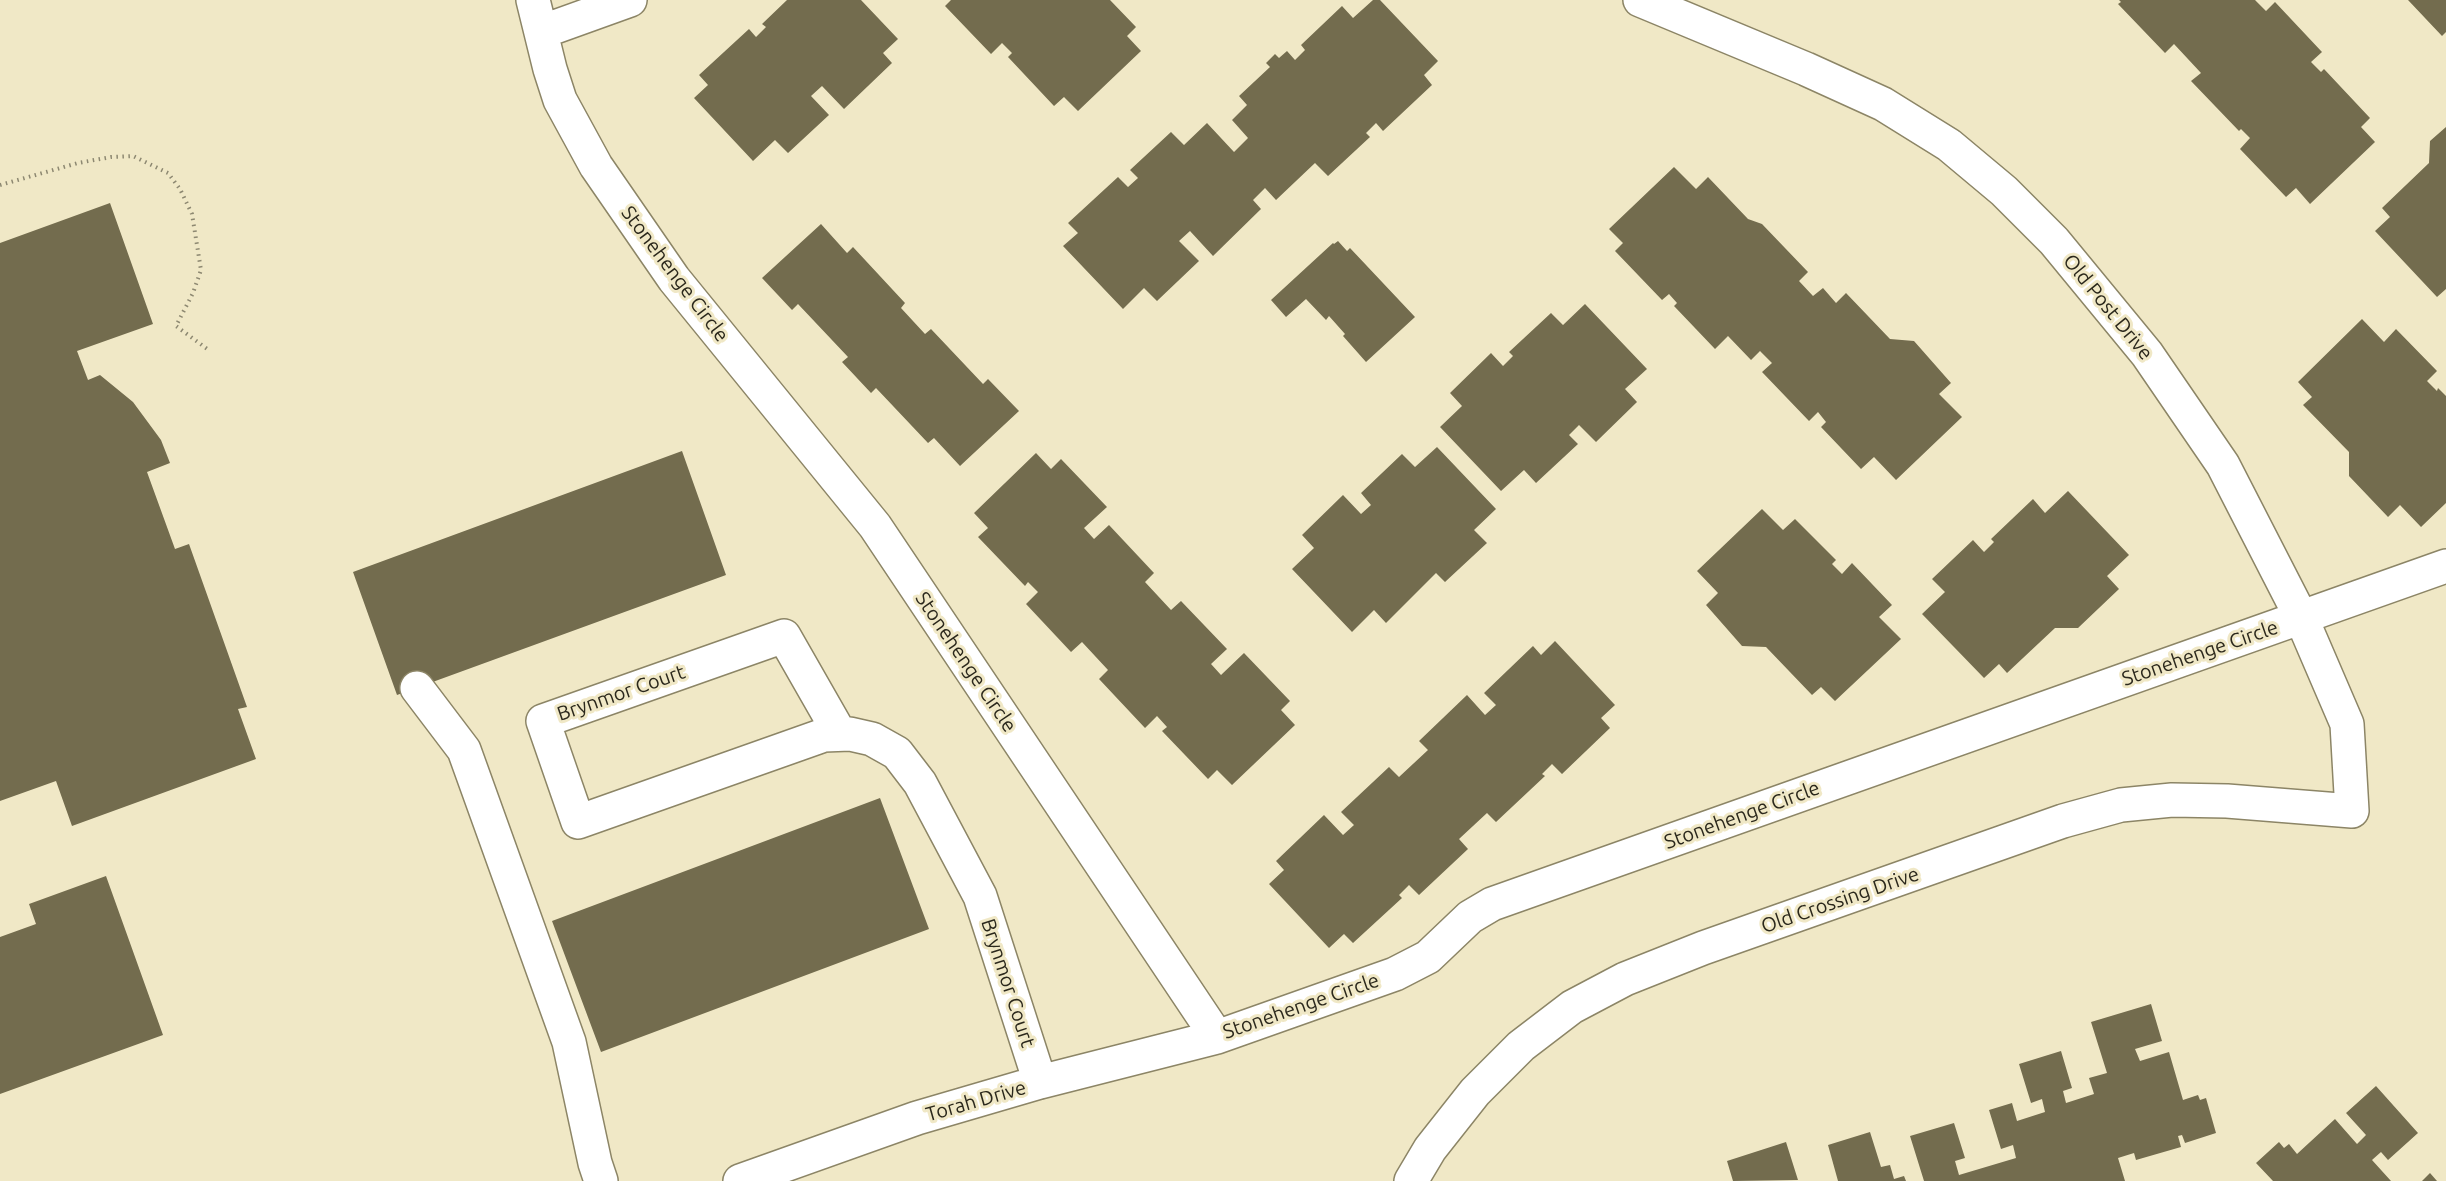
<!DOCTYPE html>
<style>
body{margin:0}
canvas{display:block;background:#f0e8c6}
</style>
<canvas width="2446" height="1181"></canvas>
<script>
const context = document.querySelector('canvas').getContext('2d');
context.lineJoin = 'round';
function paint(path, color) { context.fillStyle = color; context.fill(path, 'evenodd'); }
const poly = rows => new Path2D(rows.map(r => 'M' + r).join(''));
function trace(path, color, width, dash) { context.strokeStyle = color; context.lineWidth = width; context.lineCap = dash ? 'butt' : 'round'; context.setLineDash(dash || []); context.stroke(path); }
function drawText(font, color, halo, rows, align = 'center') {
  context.font = font + ' Ubuntu,sans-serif'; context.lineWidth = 6; context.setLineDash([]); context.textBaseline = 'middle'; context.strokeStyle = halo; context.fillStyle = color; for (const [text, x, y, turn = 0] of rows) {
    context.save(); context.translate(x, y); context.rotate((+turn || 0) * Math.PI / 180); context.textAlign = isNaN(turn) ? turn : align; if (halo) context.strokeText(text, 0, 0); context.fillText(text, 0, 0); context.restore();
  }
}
const building = poly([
 [787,0,861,0,898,39,883,53,892,63,844,109,822,86,811,96,829,115,788,153,775,140,753,161,694,98,708,85,699,75,749,29,756,37,766,27,762,24],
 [951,0,1110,0,1136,27,1127,36,1141,51,1078,111,1064,97,1054,106,1008,57,1012,53,1002,43,991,54,945,6],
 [1373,0,1380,0,1438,61,1424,75,1432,85,1383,131,1376,123,1366,133,1370,137,1328,176,1315,163,1276,200,1265,188,1253,200,1261,209,1213,256,1190,231,1179,241,1199,261,1157,301,1144,288,1123,309,1063,246,1078,233,1068,223,1118,177,1128,187,1138,178,1130,170,1171,132,1184,145,1207,123,1234,152,1248,138,1232,120,1247,105,1239,96,1270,67,1266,63,1275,54,1279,58,1287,51,1295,60,1305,50,1301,45,1342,6,1353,18],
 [2119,0,2255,0,2266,11,2275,2,2322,52,2311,62,2321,72,2324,69,2370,118,2361,127,2375,142,2310,204,2296,188,2286,197,2240,149,2250,138,2241,129,2239,131,2191,81,2201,73,2174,44,2165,53,2118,4,2121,2],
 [2408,0,2446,0,2446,32,2442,36],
 [2446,127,2446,289,2437,297,2375,231,2390,217,2382,208,2429,163,2430,141],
 [1674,167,1696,189,1708,177,1748,219,1762,224,1808,272,1799,281,1813,296,1823,288,1836,303,1846,293,1890,339,1914,341,1951,383,1939,394,1962,417,1896,480,1874,457,1861,469,1821,427,1826,422,1818,412,1809,421,1762,372,1772,363,1760,351,1751,360,1728,336,1715,349,1674,306,1677,303,1669,294,1662,300,1615,251,1623,243,1609,229],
 [110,203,153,324,77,351,88,380,100,375,133,402,161,440,170,463,147,472,175,549,189,544,247,707,238,709,256,759,72,826,56,781,0,801,0,243],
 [821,224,847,253,853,247,905,303,901,308,925,334,931,329,983,384,988,379,1019,411,960,466,934,438,928,443,876,388,871,393,842,362,848,357,798,304,792,310,762,278],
 [1338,241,1347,251,1350,248,1415,317,1366,362,1343,336,1345,334,1329,316,1326,320,1306,299,1286,317,1271,300,1333,243,1334,244],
 [1585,304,1647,369,1625,389,1637,402,1596,442,1579,425,1569,435,1578,444,1536,483,1524,470,1501,491,1440,427,1462,406,1450,393,1491,353,1503,366,1513,356,1509,352,1551,313,1563,325],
 [2362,319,2384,342,2396,329,2437,371,2427,381,2437,391,2438,388,2446,396,2446,503,2421,527,2400,505,2388,517,2349,476,2349,452,2303,405,2312,397,2298,382],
 [1437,447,1496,509,1474,530,1487,543,1445,582,1436,573,1386,623,1374,610,1352,632,1292,569,1314,548,1302,535,1343,495,1361,514,1371,505,1361,493,1402,454,1415,467],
 [682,451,726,575,397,695,353,572],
 [1036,453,1051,469,1061,459,1107,507,1084,528,1094,539,1109,525,1154,573,1145,582,1171,610,1181,601,1227,649,1211,664,1221,675,1244,653,1290,701,1281,710,1295,725,1232,785,1217,770,1208,779,1162,731,1167,727,1157,716,1145,728,1099,679,1108,670,1082,642,1071,652,1026,604,1038,592,1028,582,1025,586,978,537,988,528,974,513],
 [2068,491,2129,555,2107,576,2119,589,2078,628,2055,628,2007,673,1999,664,1984,678,1922,614,1945,592,1932,579,1973,540,1984,552,1994,542,1991,539,2033,499,2045,513],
 [1762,509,1783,530,1795,519,1836,560,1832,564,1842,574,1852,563,1892,605,1879,617,1901,639,1835,701,1821,687,1812,695,1766,647,1742,646,1706,605,1718,593,1697,571],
 [1555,641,1615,705,1601,718,1610,728,1562,774,1552,764,1542,774,1545,776,1496,822,1487,813,1459,839,1468,849,1419,895,1409,885,1399,895,1402,898,1353,943,1344,934,1329,948,1269,884,1284,870,1276,861,1324,815,1343,835,1354,825,1341,812,1389,767,1399,777,1428,750,1419,741,1467,695,1485,715,1496,705,1484,693,1533,646,1541,655],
 [880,798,929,929,601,1052,552,921],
 [106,876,163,1035,0,1094,0,937,36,924,29,904],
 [2151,1004,2162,1041,2135,1049,2140,1061,2169,1052,2183,1100,2198,1095,2200,1100,2206,1098,2216,1133,2185,1143,2182,1135,2178,1136,2181,1147,2136,1160,2134,1153,2118,1158,2125,1181,1924,1181,1910,1136,1954,1123,1965,1158,1955,1161,1959,1175,2016,1158,2013,1145,2001,1149,1989,1110,2012,1103,2017,1121,2045,1112,2042,1099,2031,1103,2019,1064,2061,1051,2072,1088,2063,1091,2066,1103,2094,1094,2089,1078,2107,1073,2091,1022],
 [2376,1086,2418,1133,2388,1160,2381,1152,2372,1160,2391,1181,2273,1181,2256,1163,2279,1142,2284,1148,2289,1144,2297,1154,2335,1119,2357,1144,2366,1135,2346,1113],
 [1870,1132,1881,1167,1890,1165,1894,1179,1904,1176,1906,1181,1838,1181,1828,1145],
 [1786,1142,1798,1180,1733,1181,1727,1161],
 [2430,1173,2437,1181,2422,1181]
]);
const path = poly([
 [0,185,78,163,111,157,133,156,168,173,180,189,192,214,201,270,193,293,176,326,210,351]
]);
const minor = poly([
 [533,0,550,69,560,100,596,166,674,279,875,526,1217,1037],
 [541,32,630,0],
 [417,688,464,750,569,1042,595,1163,601,1181],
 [840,734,784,636,543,721,578,822,824,735,850,734,872,739,897,753,920,783,980,896,1040,1082],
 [740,1181,917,1118,1040,1082,1217,1037,1395,974,1428,957,1470,917,1492,904,2446,566],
 [1411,1181,1430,1149,1475,1092,1521,1046,1572,1007,1625,979,1703,948,2063,821,2121,805,2172,800,2227,801,2352,811,2347,724,2301,617,2223,465,2147,354,2054,241,2004,191,1949,145,1883,104,1806,69,1640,0]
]);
const streetNames = [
 ["Stonehenge Circle",675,274,53],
 ["Old Post Drive",2108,307,51],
 ["Stonehenge Circle",2200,653,-19],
 ["Stonehenge Circle",966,662,56],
 ["Brynmor Court",621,693,-19],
 ["Stonehenge Circle",1742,815,-20],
 ["Old Crossing Drive",1840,900,-19],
 ["Brynmor Court",1008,983,72],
 ["Stonehenge Circle",1301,1006,-19],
 ["Torah Drive",976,1101,-16]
];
paint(building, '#736c4e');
trace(minor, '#8c8566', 36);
trace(path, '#8d8871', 4, [1.5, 4.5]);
trace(minor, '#fff', 33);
drawText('20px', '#2b281c', '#f0e8c6', streetNames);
</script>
